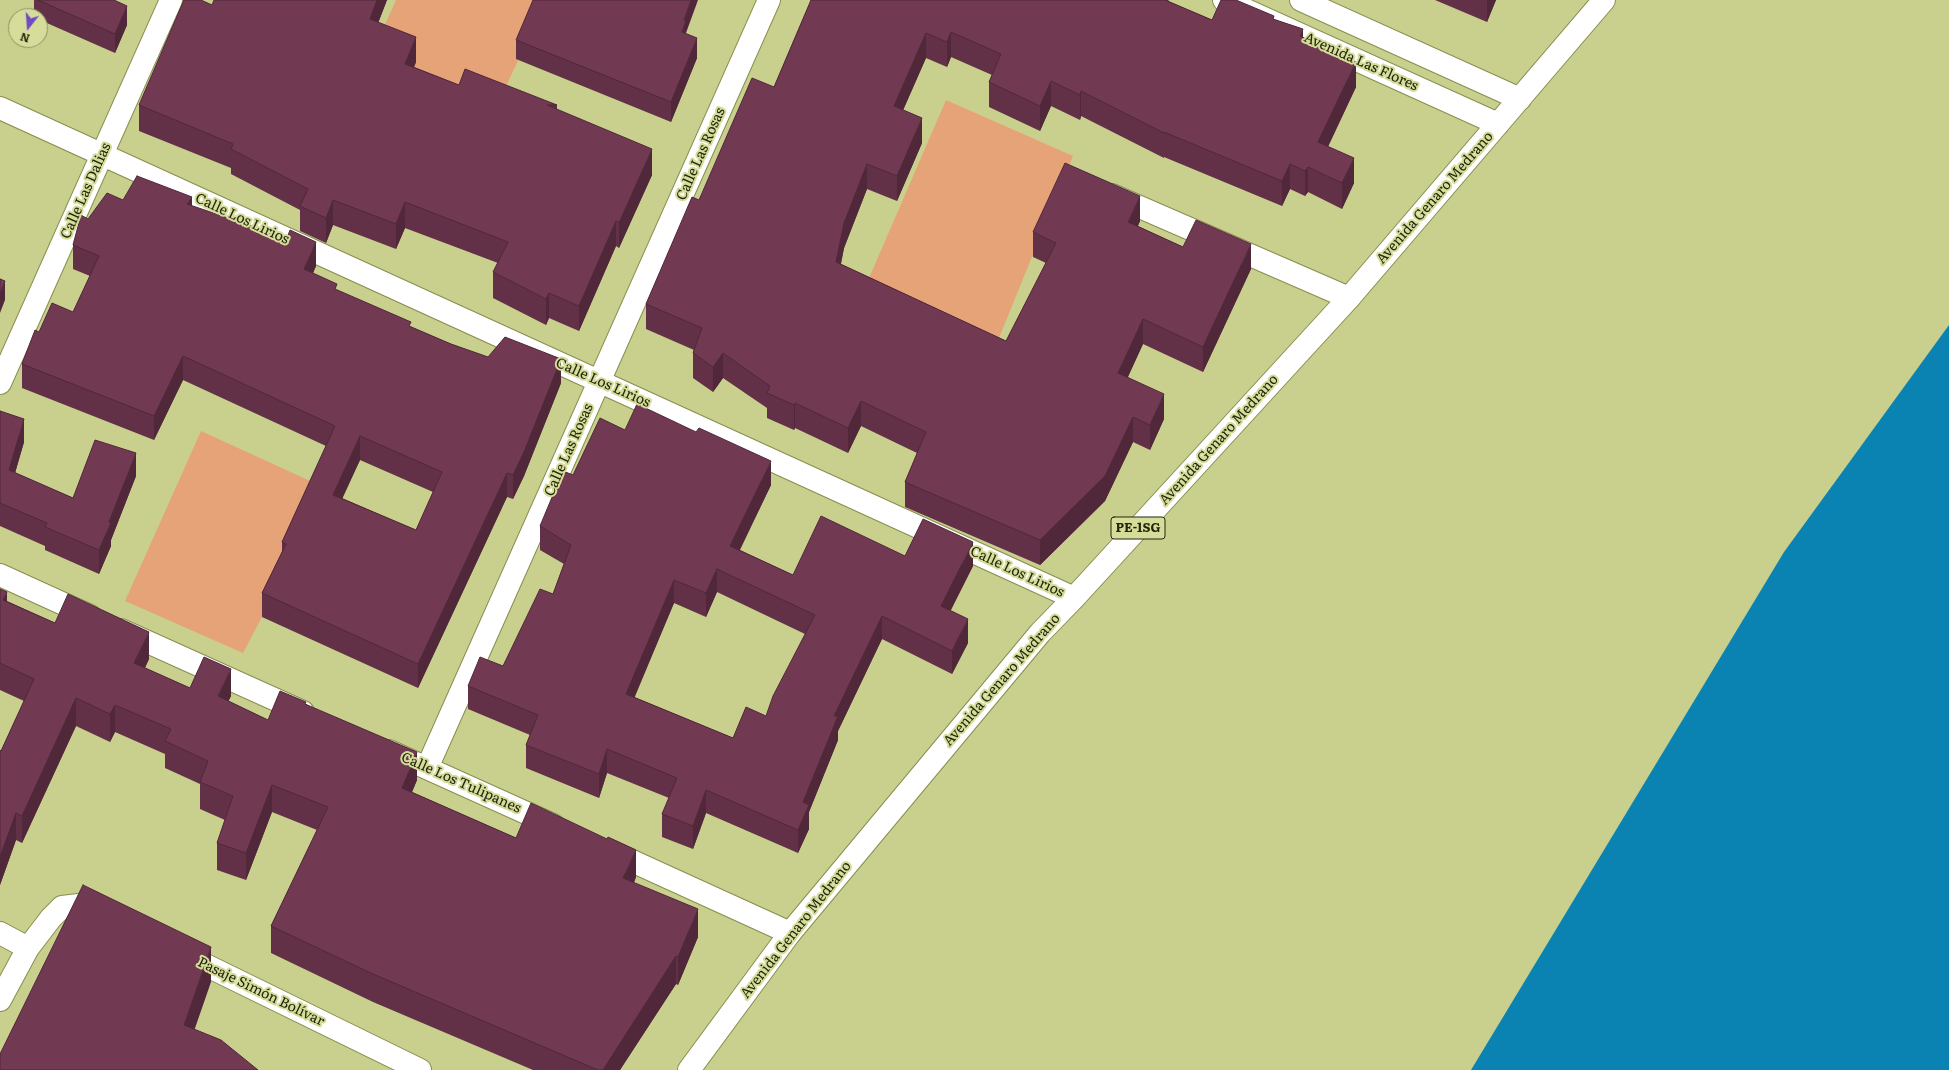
<!DOCTYPE html>
<meta charset="utf-8">
<style>
body{margin:0}
#map{position:relative;width:1949px;height:1070px;overflow:hidden;background:#c9d08e;font-family:Literata,serif}
canvas{display:block}
.north{position:absolute;left:8px;top:8px;width:40px;height:40px;box-sizing:border-box;background:#d6dd9b;border:1px solid #8e9361;border-radius:50%;rotate:197deg;font-size:11px;font-weight:700;line-height:16px;text-align:center;color:#23250a}
.north::after{content:'';display:block;margin:auto;width:14px;height:18px;background:#704bc4;clip-path:polygon(50% 0,100% 100%,50% 72%,0 100%)}
</style>
<div id="map">
<canvas width="1949" height="1070"></canvas>
<div class="north">N</div>
</div>
<script>
const context = document.querySelector('canvas').getContext('2d');
context.lineJoin = 'round';
function paint(path, color) { context.fillStyle = color; context.fill(path, 'evenodd'); }
const poly = rows => new Path2D(rows.map(r => 'M' + r).join(''));
function trace(path, color, width, dash) { context.strokeStyle = color; context.lineWidth = width; context.lineCap = dash ? 'butt' : 'round'; context.setLineDash(dash || []); context.stroke(path); }
function drawText(font, color, halo, rows, align = 'center') {
  context.font = font + ' Literata,serif'; context.lineWidth = 4; context.setLineDash([]); context.textBaseline = 'middle'; context.strokeStyle = halo; context.fillStyle = color; for (const [text, x, y, turn = 0] of rows) {
    context.save(); context.translate(x, y); context.rotate((+turn || 0) * Math.PI / 180); context.textAlign = isNaN(turn) ? turn : align; if (halo) context.strokeText(text, 0, 0); context.fillText(text, 0, 0); context.restore();
  }
}
const green = poly([
 [396,0,546,0,496,108,371,56],
 [946,100,1073,156,999,338,866,285],
 [201,431,319,485,262,617,243,653,125,601]
]);
const water = poly([
 [1949,325,1949,1070,1471,1070,1784,552]
]);
const minor = poly([
 [1224,0,1498,124],
 [1301,0,1520,99],
 [0,108,1074,598],
 [1112,195,1349,298],
 [0,383,171,0],
 [0,575,90,616],
 [121,630,303,712],
 [389,751,553,825],
 [427,768,769,0],
 [610,851,790,933],
 [0,933,28,948],
 [185,955,420,1070],
 [0,1000,28,948,51,918,62,907,79,905,101,914]
]);
const major = poly([
 [689,1070,790,933,1040,633,1074,598,1349,298,1604,0]
]);
const wall = poly([
 [34,0,114,0,127,25,115,53,40,20,40,16,34,16],
 [387,0,378,23,416,62,414,67,459,85,557,105,557,110,652,175,619,248,616,246,579,331,549,318,546,325,493,298,493,272,498,263,405,228,396,249,333,225,326,243,300,231,300,210,231,174,231,168,139,131,139,105,212,5],
 [811,0,1169,0,1168,1,1212,20,1274,19,1303,37,1356,87,1328,147,1354,183,1342,209,1308,192,1305,196,1290,189,1282,206,1164,157,1164,158,1081,116,1080,120,1051,106,1040,131,989,107,989,82,992,75,951,57,947,67,926,58,903,110,922,143,897,201,867,189,844,248,841,264,1006,341,1046,263,1033,257,1033,232,1140,221,1138,226,1183,247,1251,269,1203,372,1143,344,1128,377,1164,419,1150,450,1133,442,1105,501,1040,565,905,507,905,482,917,453,861,426,848,453,795,428,794,430,767,418,767,408,723,378,713,392,693,378,693,353,694,350,646,329,646,304,699,200,774,87],
 [1435,0,1496,0,1487,22],
 [686,33,697,58,671,122,516,59,516,40],
 [123,200,192,206,316,266,313,273,337,290,411,327,451,344,561,383,524,476,513,499,507,497,418,688,262,617,262,593,282,552,282,542,326,446,183,380,154,440,22,388,22,364,39,332,73,312,90,276,73,269,73,245,88,219],
 [360,460,433,492,416,530,342,498],
 [0,411,24,442,15,473,73,498,136,476,111,540,111,546,99,574,45,550,45,546,0,526],
 [625,430,771,485,740,550,793,575,905,556,973,566,950,611,968,643,952,674,882,639,838,731,838,740,809,812,809,829,798,853,706,813,693,849,662,837,662,814,669,798,607,773,599,798,526,768,526,745,530,735,468,709,468,686,503,666,553,594,564,564,540,550,540,526,573,475],
 [717,592,805,634,766,716,733,738,634,697,674,603,706,617],
 [0,589,7,601,55,623,149,659,145,668,190,688,231,696,228,701,268,720,306,704,417,780,412,792,516,838,636,877,634,883,698,937,678,985,676,984,620,1070,533,1070,373,1002,271,953,271,926,317,830,272,812,246,880,217,870,217,843,225,820,200,809,200,784,165,768,165,754,115,732,110,742,76,726,22,843,16,840,0,885,0,750,1,751,24,701,0,690]
]);
const shadedWall = poly([
 [377,0,387,0,370,44,370,19],
 [691,0,698,0,686,33,686,40,682,32,684,20],
 [1487,0,1496,0,1487,22],
 [127,6,127,25,115,53,115,34],
 [1303,29,1303,54,1300,36],
 [951,32,951,57,947,67,947,42],
 [926,33,926,58,894,131,894,106],
 [416,37,416,62,405,89,405,64],
 [697,38,697,58,671,122,671,102],
 [1356,62,1356,87,1318,167,1318,142],
 [1051,81,1051,106,1040,131,1040,106],
 [1081,91,1081,116,1080,120,1080,95],
 [922,118,922,143,897,201,897,176],
 [652,149,652,175,619,248,619,223],
 [1354,158,1354,183,1342,209,1342,183],
 [867,164,867,189,844,248,836,287,836,262,844,223],
 [1290,164,1290,189,1282,206,1282,181],
 [1308,167,1308,192,1305,196,1305,171],
 [1140,196,1140,221,1128,247,1128,222],
 [192,197,192,221,187,204],
 [333,200,333,225,326,243,326,218],
 [405,202,405,228,396,249,396,224],
 [616,221,616,246,579,331,579,306],
 [316,242,316,266,304,294,304,269],
 [1251,244,1251,269,1203,372,1203,347],
 [5,281,5,300,0,313,0,294],
 [549,293,549,318,546,325,546,299],
 [1143,319,1143,344,1118,398,1118,373],
 [723,353,723,378,713,392,713,367],
 [183,356,183,380,154,440,154,416],
 [561,359,561,383,524,476,513,499,513,475],
 [1164,394,1164,419,1150,450,1150,425],
 [861,401,861,426,848,453,848,428],
 [795,403,795,428,794,430,794,405],
 [1133,417,1133,442,1105,501,1040,565,1040,540],
 [24,419,24,442,9,494,9,470],
 [360,436,360,460,333,519,333,495],
 [136,453,136,476,111,540,111,546,99,574,99,550,109,522],
 [771,461,771,485,730,569,730,546],
 [507,473,507,497,418,688,418,664],
 [973,542,973,566,941,630,941,606],
 [717,569,717,592,706,617,706,593],
 [674,580,674,603,626,718,626,694],
 [7,592,7,619,3,600],
 [882,616,882,639,838,731,838,740,809,812,809,829,798,853,798,830,803,802,834,716],
 [968,619,968,643,952,674,952,651],
 [149,632,149,659,134,690,134,663],
 [231,669,231,696,218,724,218,696],
 [76,698,76,726,22,843,22,816],
 [115,705,115,732,110,742,110,714],
 [607,749,607,773,599,798,599,774],
 [417,752,417,780,402,816,402,788],
 [272,785,272,812,246,880,246,853],
 [706,790,706,813,693,849,693,826],
 [16,813,16,840,0,885,0,857],
 [636,850,636,877,623,906,623,878],
 [698,909,698,937,678,985,678,957],
 [211,947,211,982,184,1060,184,1025],
 [676,956,676,984,620,1070,603,1070]
]);
const building = poly([
 [38,0,114,0,127,6,115,34,38,0],
 [184,0,201,0,212,5,214,0,377,0,370,19,416,37,405,64,459,85,465,69,557,105,547,105,652,149,619,223,616,221,579,306,549,293,546,299,493,272,508,242,405,202,396,224,333,200,326,218,300,206,308,189,231,149,233,144,139,105,184,0],
 [533,0,691,0,684,20,686,21,682,32,697,38,671,102,516,40,533,0],
 [811,0,1165,0,1212,20,1221,0,1236,0,1274,16,1273,19,1303,29,1300,36,1356,62,1318,142,1354,158,1342,183,1308,167,1305,171,1290,164,1282,181,1164,132,1164,133,1081,91,1080,95,1051,81,1040,106,989,82,1001,54,951,32,947,42,926,33,894,106,922,118,897,176,867,164,844,223,836,262,1006,341,1056,243,1033,232,1065,163,1140,196,1128,222,1183,247,1196,220,1251,244,1203,347,1143,319,1118,373,1164,394,1150,425,1133,417,1105,476,1040,540,905,482,926,432,861,401,848,428,795,403,794,405,767,393,770,386,723,353,713,367,693,353,702,328,646,304,692,197,699,200,752,78,774,87,811,0],
 [137,176,192,197,187,204,287,238,290,230,316,242,304,269,337,284,335,289,411,322,409,326,451,344,488,357,505,337,561,359,524,452,513,475,507,473,418,664,262,593,286,544,282,542,335,426,183,356,154,416,22,364,35,330,39,332,52,303,73,312,99,256,73,245,81,215,88,219,107,193,123,200,137,176],
 [360,436,442,472,416,530,333,495,360,436],
 [0,279,5,281,0,294,0,279],
 [637,404,696,432,699,428,771,461,730,546,793,575,821,516,905,556,923,519,973,542,941,606,968,619,952,651,882,616,834,716,838,716,803,802,809,805,798,830,706,790,693,826,662,814,677,778,607,749,599,774,526,745,538,715,468,686,480,657,503,666,540,589,553,594,571,545,540,526,563,471,573,475,600,418,625,430,637,404],
 [717,569,815,615,773,696,766,716,746,707,733,738,626,694,674,580,706,593,717,569],
 [0,411,24,419,9,470,73,498,95,440,136,453,109,522,111,523,99,550,45,527,47,523,0,503,0,411],
 [0,589,7,592,3,600,55,623,68,594,149,632,134,663,190,688,204,657,231,669,218,696,268,720,280,691,306,702,305,704,417,752,402,788,516,838,531,803,607,839,608,837,636,850,623,878,698,909,678,957,676,956,603,1070,598,1070,373,974,271,926,328,807,272,785,246,853,217,843,233,796,200,782,208,761,165,741,171,729,115,705,110,714,76,698,22,816,16,813,0,857,0,750,1,751,34,679,0,663,0,589],
 [83,885,211,947,184,1025,221,1040,258,1070,0,1070,0,1054,83,885]
]);
const shields = [
 [1138,528,54]
];
const shieldNames = [
 ["PE-1SG",1138,528]
];
const streetNames = [
 ["Avenida Las Flores",1361,62,24],
 ["Calle Las Rosas",701,154,-66],
 ["Calle Las Dalias",86,191,-66],
 ["Avenida Genaro Medrano",1435,198,-49],
 ["Calle Los Lirios",242,219,25],
 ["Calle Los Lirios",603,383,24],
 ["Avenida Genaro Medrano",1219,440,-48],
 ["Calle Las Rosas",569,450,-66],
 ["Calle Los Lirios",1017,572,25],
 ["Avenida Genaro Medrano",1002,680,-49],
 ["Calle Los Tulipanes",461,783,24],
 ["Avenida Genaro Medrano",796,930,-52],
 ["Pasaje Simón Bolívar",261,992,26]
];
paint(green, '#e6a378');
paint(water, '#0b83b2');
trace(minor, '#888e4e', 24);
trace(major, '#888e4e', 24);
trace(minor, '#fff', 22);
trace(major, '#fff', 22);
paint(wall, '#623147');
paint(shadedWall, '#50283a');
paint(building, '#723953');
trace(building, '#50283a', 1);
for (const [x, y, w] of shields) { const box = new Path2D(); box.roundRect(x - w / 2, y - 11, w, 22, 3); context.fillStyle = '#d6dd9b'; context.fill(box); trace(box, '#23250a', 1); }
drawText('bold 13px', '#23250a', null, shieldNames);
drawText('14px', '#23250a', '#d6dd9b', streetNames);
</script>
